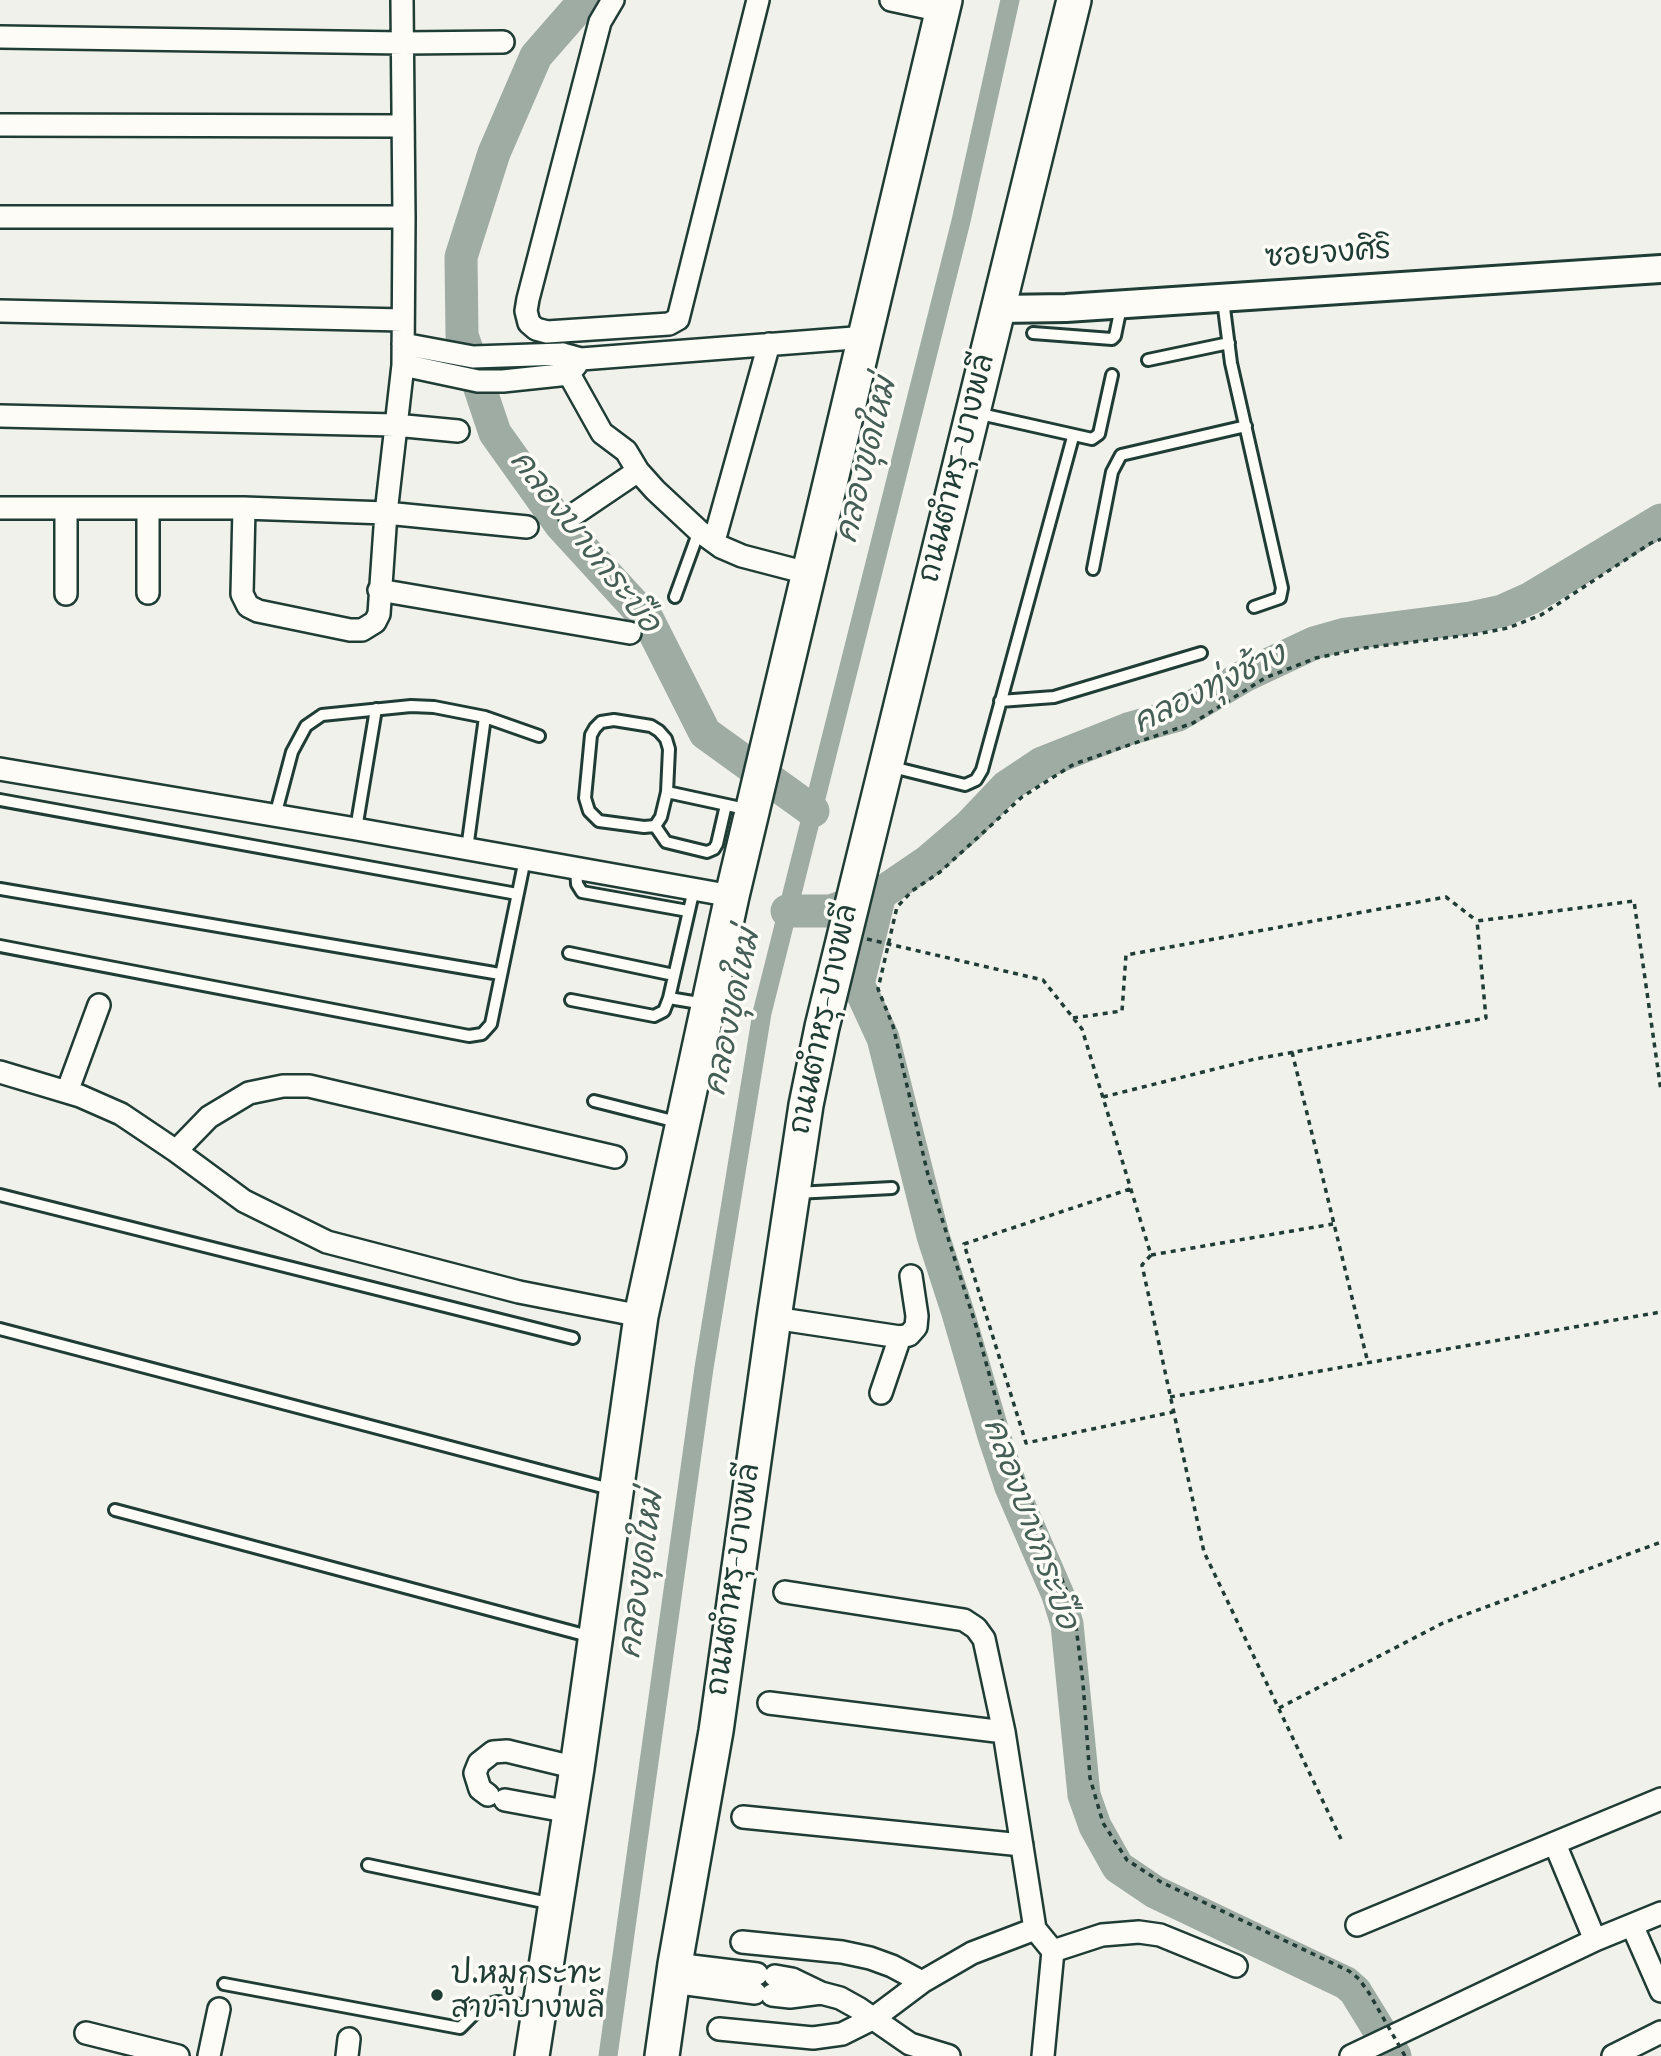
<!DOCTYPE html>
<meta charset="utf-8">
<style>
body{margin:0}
canvas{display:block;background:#f0f1eb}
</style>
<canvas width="1661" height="2056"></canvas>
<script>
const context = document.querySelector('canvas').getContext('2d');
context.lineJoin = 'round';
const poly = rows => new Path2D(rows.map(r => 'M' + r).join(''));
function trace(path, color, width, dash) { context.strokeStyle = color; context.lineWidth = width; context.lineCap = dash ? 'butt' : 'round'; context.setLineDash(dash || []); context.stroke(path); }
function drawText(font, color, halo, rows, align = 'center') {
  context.font = font + ' "Indie Flower","Playpen Sans Thai",sans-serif'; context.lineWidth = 7; context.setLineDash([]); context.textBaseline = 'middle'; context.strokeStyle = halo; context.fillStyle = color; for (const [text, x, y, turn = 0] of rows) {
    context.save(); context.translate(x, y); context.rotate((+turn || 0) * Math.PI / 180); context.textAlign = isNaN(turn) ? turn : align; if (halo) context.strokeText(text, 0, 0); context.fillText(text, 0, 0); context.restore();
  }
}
const canal = poly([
 [608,2056,704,1368,762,1013,961,221,1010,0]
]);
const river = poly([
 [585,0,536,56,494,153,461,257,462,335,495,433,560,524,648,620,705,733,813,811],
 [880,894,858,984,883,1038,933,1236,958,1313,994,1436,1011,1487,1058,1595,1067,1624,1084,1795,1095,1826,1118,1867,1155,1892,1346,1983,1355,1991,1395,2056],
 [787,911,830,911,880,894,927,862,969,826,1006,787,1042,763,1128,729,1178,715,1246,675,1314,643,1346,634,1470,618,1502,611,1531,598,1661,520]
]);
const path = poly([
 [867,939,1043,980,1082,1029,1151,1255,1142,1265,1204,1552,1341,1839],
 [1073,1018,1122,1011,1126,955,1446,897,1477,921],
 [1292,1052,1368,1363],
 [1103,1097,1255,1059,1486,1018,1477,921,1634,901,1661,1091],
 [1130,1189,964,1244,1026,1443,1173,1412],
 [1151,1255,1333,1224],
 [1170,1397,1661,1312],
 [1279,1708,1443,1623,1661,1542]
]);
const service = poly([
 [1223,300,1231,363,1282,588,1280,598,1254,607],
 [1033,333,1112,339,1115,336,1121,307],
 [1148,360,1229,343],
 [976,413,1092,439,1099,434,1112,375],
 [1093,569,1112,472,1121,455,1246,426],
 [675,597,699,531],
 [1000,701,1054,697,1201,653],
 [888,766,965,785,976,780,982,770,1073,437],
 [667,792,669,749,666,739,659,731,651,726,614,720,601,722,595,728,591,735,585,798,589,811,599,821,644,827,655,826,661,817,667,792,750,810],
 [0,800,517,894],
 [275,816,292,752,306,726,322,715,411,706,434,707,485,717,539,736],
 [655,826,666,842,707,852,714,849,717,844,726,805],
 [356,829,376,709],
 [467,849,485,717],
 [576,869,577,884,582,892,688,911],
 [0,889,500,974],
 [694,889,669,998,705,1004],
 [0,946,469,1036,482,1034,491,1024,525,859],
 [569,953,674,975],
 [571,1000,654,1016,664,1011,669,998],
 [594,1101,681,1123],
 [796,1193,892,1188],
 [0,1195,573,1338],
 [0,1329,614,1490],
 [115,1510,592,1637],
 [368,1865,553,1904],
 [224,1984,460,2028,482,2006,497,2002,537,2007]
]);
const minor = poly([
 [613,0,600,22,528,299,526,311,529,323,536,329,547,332,669,324,678,319,758,0],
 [891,0,942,11],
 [0,37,403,43,503,42],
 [0,125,403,126],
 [0,217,404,217],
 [0,311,403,320],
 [403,344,473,357,563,354,581,359,867,337],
 [563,354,569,374,602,433,626,451,638,471,655,490,699,531,721,547,742,556,811,574],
 [403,365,478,381,503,381,569,374,577,364],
 [0,416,395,425,458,431],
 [0,508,244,508,386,513,527,527],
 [66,508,66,594],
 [244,508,242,594,248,606,258,611,350,630,362,630,375,622,379,614,386,513,403,365,404,217,402,0],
 [570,517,638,471],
 [714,541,769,344],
 [379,590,630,633],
 [148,593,148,508],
 [0,769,356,829,732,896],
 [0,1072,80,1096,121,1114,176,1151,244,1201,327,1242,519,1292,641,1316],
 [67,1092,99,1005],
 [176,1151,209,1117,249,1093,283,1086,309,1086,615,1157],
 [774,1318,900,1337],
 [881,1393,900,1337,909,1335,916,1327,917,1316,911,1276],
 [785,1592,964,1620,976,1628,984,1639,1004,1732,1035,1929,1053,1951,1102,1935,1139,1932,1160,1935,1236,1966],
 [769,1703,1004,1732],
 [488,1795,480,1789,475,1773,479,1763,493,1752,507,1751,577,1768],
 [505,1800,570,1812],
 [743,1817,1022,1845],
 [1555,1844,1595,1940],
 [1357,1925,1661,1799],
 [1632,1925,1661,1991],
 [742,1942,842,1952,870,1958,892,1966,922,1982],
 [675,1964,757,1974],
 [775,1976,792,1979,821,1993,840,1998,858,2008,910,2044,949,2056],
 [672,1982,755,1993],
 [772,1995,790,1997,821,1993],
 [719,2029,813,2038,842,2034,874,2018,922,1982,972,1953,1035,1929],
 [86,2033,178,2056],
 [209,2056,219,2009],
 [347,2056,349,2039],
 [1043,2056,1053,1951],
 [1351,2056,1595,1940,1661,1913],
 [1613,2056,1661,2032]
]);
const tertiary = poly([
 [999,309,1066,308,1661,269]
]);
const primary = poly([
 [532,2056,577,1768,641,1316,732,896,945,0],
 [662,2056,675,1964,716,1731,774,1318,806,1105,822,1027,1074,0]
]);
const pathBridge = poly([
 [1405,2056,1369,1993,1359,1979,1349,1971,1161,1882,1127,1860,1103,1823,1090,1778,1083,1683,1074,1610,1008,1443,976,1326,928,1175,893,1026,878,989,897,907,912,891,940,872,1022,797,1074,764,1193,723,1265,678,1316,658,1364,648,1477,634,1508,628,1541,615,1651,543,1661,539]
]);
const markers = [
 [437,1995,7,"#1f3d34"]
];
const streetNames = [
 ["ซอยจงศิริ",1328,257,-4],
 ["ถนนตำหรุ-บางพลี",960,469,-76],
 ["ถนนตำหรุ-บางพลี",827,1020,-78],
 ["ถนนตำหรุ-บางพลี",737,1580,-82]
];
const poiNames = [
 ["ป.หมูกระทะ",451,1978],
 ["สาขาบางพลี",451,2012]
];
const waterNames = [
 ["คลองขุดใหม่",870,461,-76],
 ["คลองบางกระบือ",582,544,52],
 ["คลองทุ่งช้าง",1211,692,-26],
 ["คลองขุดใหม่",736,1013,-78],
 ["คลองบางกระบือ",1027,1525,70],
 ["คลองขุดใหม่",645,1575,-82]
];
trace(canal, '#9faca4', 19);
trace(river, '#9faca4', 33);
trace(service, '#1f3d34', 16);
trace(minor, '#1f3d34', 26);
trace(tertiary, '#1f3d34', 32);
trace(primary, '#1f3d34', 38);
trace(path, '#1f3d34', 3.5, [5, 5]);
trace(service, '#fdfcf7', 10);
trace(minor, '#fdfcf7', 21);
trace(tertiary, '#fdfcf7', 26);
trace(primary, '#fdfcf7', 33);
trace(pathBridge, '#1f3d34', 3.5, [5, 5]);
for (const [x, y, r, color] of markers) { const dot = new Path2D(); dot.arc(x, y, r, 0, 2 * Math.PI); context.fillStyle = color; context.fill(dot); trace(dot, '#fdfcf7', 2.5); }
drawText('30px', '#1f3d34', '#fdfcf7', streetNames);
drawText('30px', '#1f3d34', '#fdfcf7', poiNames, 'left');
drawText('italic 32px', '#455e56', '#fdfcf7', waterNames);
</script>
